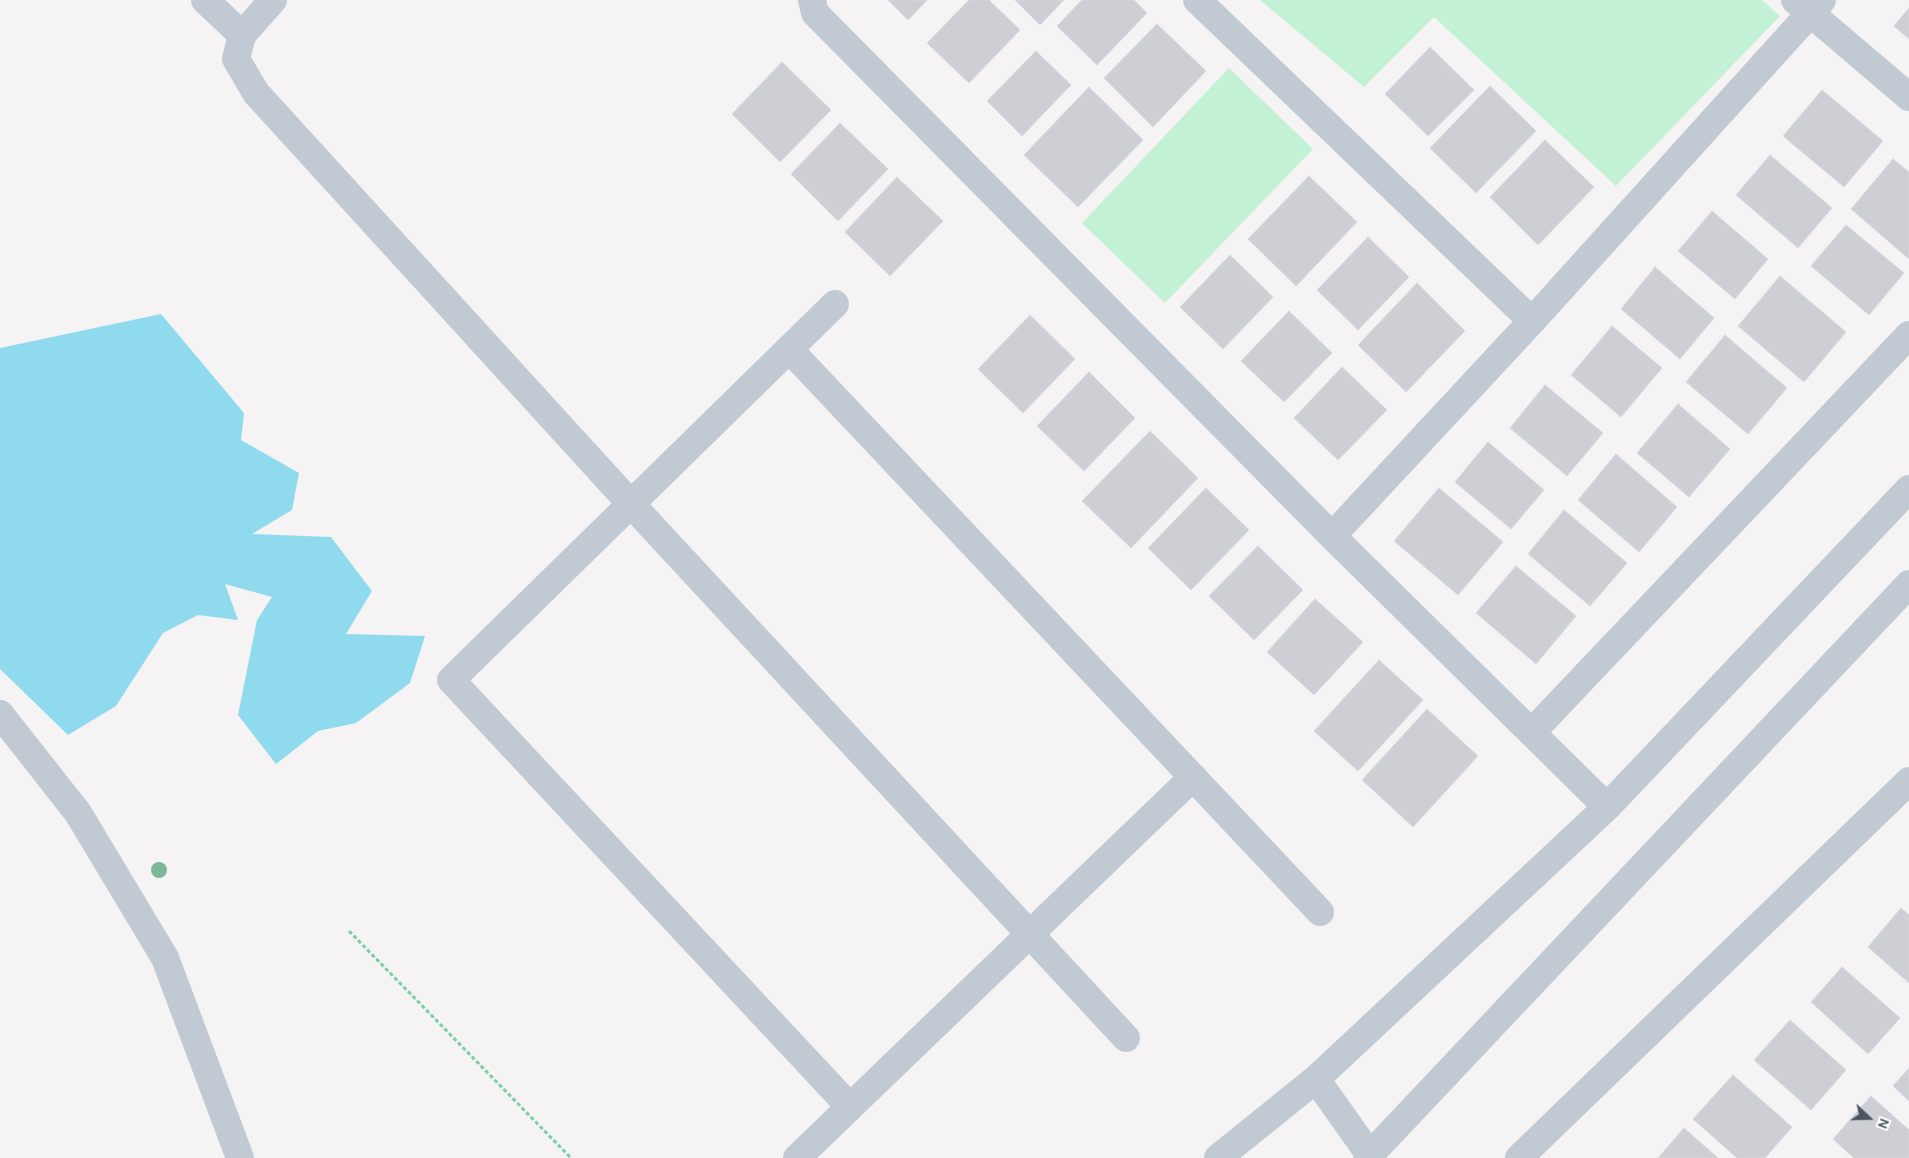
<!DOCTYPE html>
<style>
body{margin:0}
#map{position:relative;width:1909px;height:1158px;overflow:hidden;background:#f5f3f3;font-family:Karla,sans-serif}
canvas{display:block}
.north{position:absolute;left:1844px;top:1093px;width:50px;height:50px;-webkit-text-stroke:4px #fff;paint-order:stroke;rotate:111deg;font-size:14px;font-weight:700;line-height:20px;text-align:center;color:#4a5661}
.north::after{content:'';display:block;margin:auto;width:18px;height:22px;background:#4a5661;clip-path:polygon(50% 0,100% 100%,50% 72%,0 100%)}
</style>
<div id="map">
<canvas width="1909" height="1158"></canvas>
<div class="north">N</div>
</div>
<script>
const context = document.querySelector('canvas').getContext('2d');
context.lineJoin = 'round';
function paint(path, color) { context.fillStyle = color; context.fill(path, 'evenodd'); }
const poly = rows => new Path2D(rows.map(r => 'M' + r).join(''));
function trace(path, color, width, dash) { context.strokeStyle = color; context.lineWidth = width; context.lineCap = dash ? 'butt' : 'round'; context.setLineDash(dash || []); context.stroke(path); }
const green = poly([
 [1260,0,1762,0,1780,16,1616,186,1434,17,1364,87],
 [1229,68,1313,149,1165,303,1082,223]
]);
const water = poly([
 [161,314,244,413,241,440,299,473,292,510,252,534,331,537,372,591,346,634,425,636,410,683,356,723,318,731,276,764,238,715,257,620,272,597,225,584,238,620,198,615,163,633,116,706,68,735,0,669,0,348]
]);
const building = poly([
 [888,0,927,0,908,20,888,0],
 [969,0,989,0,1020,30,969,83,927,43,969,0],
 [1015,0,1064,0,1040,25,1015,0],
 [1082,0,1134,0,1147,13,1097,65,1057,26,1082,0],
 [1909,8,1909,39,1894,26,1909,8],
 [1157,24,1206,71,1153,127,1104,78,1157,24],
 [1430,47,1474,90,1428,136,1385,94,1430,47],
 [1036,51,1071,85,1022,136,987,101,1036,51],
 [782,62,831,110,780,162,732,114,782,62],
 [1490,86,1536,131,1476,193,1430,148,1490,86],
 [1089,87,1143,140,1078,207,1024,155,1089,87],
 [1822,90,1883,141,1844,187,1783,136,1822,90],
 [840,123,888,169,838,221,791,174,840,123],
 [1545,140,1594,187,1538,245,1490,197,1545,140],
 [1770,155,1832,208,1798,248,1736,195,1770,155],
 [1893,159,1909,172,1909,259,1851,209,1893,159],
 [1309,176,1357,222,1296,286,1248,239,1309,176],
 [897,177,943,221,890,276,845,232,897,177],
 [1712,211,1768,259,1735,299,1678,251,1712,211],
 [1846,225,1904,273,1869,315,1811,266,1846,225],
 [1368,237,1409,277,1358,330,1317,290,1368,237],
 [1230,255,1273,297,1223,349,1180,307,1230,255],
 [1655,267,1714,318,1680,359,1621,309,1655,267],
 [1780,276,1846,332,1804,382,1738,326,1780,276],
 [1417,283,1465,331,1406,392,1358,345,1417,283],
 [1289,311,1332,353,1284,402,1241,361,1289,311],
 [1030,315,1075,359,1023,413,978,369,1030,315],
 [1612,326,1662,368,1621,417,1571,375,1612,326],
 [1725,335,1787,388,1748,434,1686,382,1725,335],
 [1342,367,1387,410,1338,460,1294,418,1342,367],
 [1089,372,1135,418,1084,471,1037,426,1089,372],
 [1545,385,1603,433,1567,476,1510,428,1545,385],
 [1678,404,1730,449,1689,497,1637,453,1678,404],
 [1150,431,1198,478,1131,548,1082,501,1150,431],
 [1488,442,1544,490,1511,529,1455,482,1488,442],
 [1616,454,1677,507,1639,552,1578,500,1616,454],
 [1206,488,1249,530,1191,590,1148,548,1206,488],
 [1439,488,1503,542,1458,595,1394,541,1439,488],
 [1564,510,1627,563,1590,606,1528,554,1564,510],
 [1258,546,1303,590,1254,640,1209,596,1258,546],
 [1516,566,1576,616,1536,664,1476,613,1516,566],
 [1315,599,1363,642,1314,695,1267,652,1315,599],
 [1379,660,1423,700,1358,771,1314,731,1379,660],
 [1427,709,1478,756,1413,827,1362,780,1427,709],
 [1901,908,1909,915,1909,983,1868,947,1901,908],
 [1842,967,1900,1018,1868,1054,1811,1002,1842,967],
 [1790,1020,1846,1070,1811,1110,1754,1060,1790,1020],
 [1909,1068,1909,1101,1893,1086,1909,1068],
 [1733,1075,1792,1127,1765,1158,1737,1158,1693,1119,1733,1075],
 [1871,1096,1909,1130,1909,1158,1854,1158,1833,1139,1871,1096],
 [1684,1128,1718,1158,1658,1158,1684,1128]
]);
const path = poly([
 [349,931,571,1158]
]);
const minor = poly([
 [205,0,242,35],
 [273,0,242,35,236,59,256,93,631,504,1126,1038],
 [812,0,815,13,1332,536,1607,807],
 [1197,0,1532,321],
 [1795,0,1909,97],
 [835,304,451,680,850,1107],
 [789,349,1320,912],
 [1332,536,1532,321,1822,0],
 [0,714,78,813,165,958,240,1158],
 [1532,732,1909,335],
 [1316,1079,1372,1158],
 [797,1158,1193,777],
 [1218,1158,1316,1079,1607,807,1909,489],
 [1367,1158,1909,584],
 [1519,1158,1909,781]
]);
const trees = [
 [159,870]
];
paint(green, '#c3f1d5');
paint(water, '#90daee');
paint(building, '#cdcfd5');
trace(building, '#d7d9de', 1);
trace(path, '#7ad0a6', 3, [4, 2.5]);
trace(minor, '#c1cad2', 28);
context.fillStyle = '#7bb799';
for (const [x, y] of trees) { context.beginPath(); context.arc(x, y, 8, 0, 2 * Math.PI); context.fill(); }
</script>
